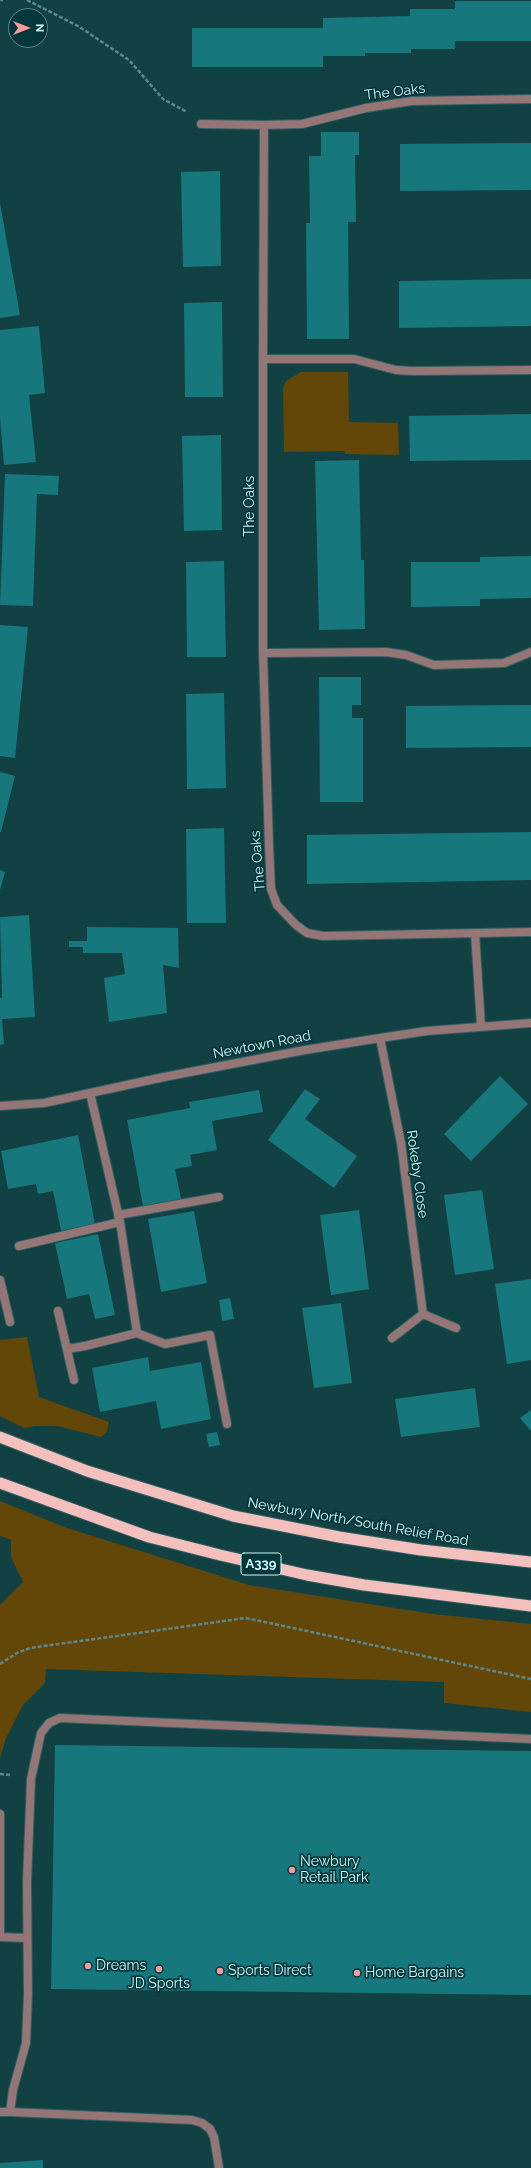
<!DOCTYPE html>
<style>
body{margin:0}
#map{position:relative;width:531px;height:2168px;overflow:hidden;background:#124144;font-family:Raleway,sans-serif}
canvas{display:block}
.north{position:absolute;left:8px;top:8px;width:40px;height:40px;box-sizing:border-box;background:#04373a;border:1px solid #568587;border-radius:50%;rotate:90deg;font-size:11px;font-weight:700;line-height:16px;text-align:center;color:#d0f9fb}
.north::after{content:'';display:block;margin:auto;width:14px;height:18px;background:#f59b99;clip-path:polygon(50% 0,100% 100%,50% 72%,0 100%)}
</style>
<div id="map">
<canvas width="531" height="2168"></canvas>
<div class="north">N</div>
</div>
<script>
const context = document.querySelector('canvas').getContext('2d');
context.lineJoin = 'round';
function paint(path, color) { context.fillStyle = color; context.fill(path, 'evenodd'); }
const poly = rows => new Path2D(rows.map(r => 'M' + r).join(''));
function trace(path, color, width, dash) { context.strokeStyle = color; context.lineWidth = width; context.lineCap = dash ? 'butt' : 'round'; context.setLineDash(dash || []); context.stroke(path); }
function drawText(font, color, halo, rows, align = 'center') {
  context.font = font + ' Raleway,sans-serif'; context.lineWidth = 3.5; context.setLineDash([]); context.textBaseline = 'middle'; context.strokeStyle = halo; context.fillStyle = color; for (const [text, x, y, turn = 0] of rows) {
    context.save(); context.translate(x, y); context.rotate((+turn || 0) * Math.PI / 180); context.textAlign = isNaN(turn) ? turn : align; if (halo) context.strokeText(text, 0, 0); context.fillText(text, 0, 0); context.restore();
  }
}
const green = poly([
 [301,372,348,372,349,422,398,423,399,455,345,454,344,451,284,452,283,388,286,381],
 [27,1337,39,1397,109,1422,107,1432,101,1437,58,1426,36,1426,24,1428,0,1416,0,1340],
 [0,1501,64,1527,249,1585,433,1614,531,1624,531,1712,444,1703,444,1682,46,1669,45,1683,23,1705,6,1738,0,1758,0,1605,23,1582,11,1557,11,1540,0,1536]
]);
const building = poly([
 [455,1,531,1,531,41,455,41,455,49,411,49,411,53,365,53,365,56,323,56,323,67,192,67,192,28,323,28,323,18,410,16,410,9,455,9],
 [321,132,359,132,359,155,355,155,356,222,348,222,349,339,307,339,306,223,310,223,309,156,321,156],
 [531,143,531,190,400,191,400,144],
 [220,171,221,266,183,267,181,172],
 [0,203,20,315,0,318],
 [531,279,531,326,399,328,399,281],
 [222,302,223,397,185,397,184,303],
 [39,326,45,393,29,395,36,462,4,465,0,418,0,330],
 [531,414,531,460,410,461,409,416],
 [221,435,222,530,184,531,182,436],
 [359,460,361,560,364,560,365,629,319,630,315,461],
 [5,474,59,476,58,495,37,494,33,606,0,605],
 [531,556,531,598,480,599,480,606,411,607,411,562,480,562,480,557],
 [224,561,226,657,187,657,186,562],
 [0,625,28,627,15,758,0,756],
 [319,677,361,677,361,705,352,705,352,718,363,718,363,802,320,802],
 [224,693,226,788,187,789,186,694],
 [520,705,531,705,531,747,406,748,406,706],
 [0,772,15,776,1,832,0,832],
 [224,828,226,923,187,923,186,829],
 [531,832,531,880,307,884,307,835],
 [0,870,5,872,0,890],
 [29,915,35,1017,2,1019,4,1044,0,1045,0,998,2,998,0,917],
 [87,927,178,928,179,968,163,965,167,1013,109,1022,104,978,125,974,122,953,83,953,83,947,69,947,69,941,87,941],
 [500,1076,528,1104,471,1161,444,1134],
 [305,1089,320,1099,305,1119,357,1156,334,1188,268,1140],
 [259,1090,263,1112,212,1121,217,1150,190,1155,192,1166,175,1169,181,1199,143,1206,127,1120,190,1108,189,1102],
 [78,1135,95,1224,61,1231,53,1191,38,1194,36,1184,8,1189,1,1151],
 [482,1190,494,1269,455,1275,444,1195],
 [359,1210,369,1289,331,1295,320,1215],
 [194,1211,207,1283,161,1292,148,1219],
 [98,1234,115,1315,95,1319,89,1294,67,1299,55,1243],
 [531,1279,531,1360,507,1364,495,1284],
 [230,1298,234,1319,222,1321,219,1300],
 [341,1303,352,1383,314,1388,302,1308],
 [148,1357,150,1371,201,1362,211,1419,161,1429,156,1401,100,1412,92,1368],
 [475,1388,480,1427,401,1437,395,1399],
 [531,1410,531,1431,520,1418],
 [217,1432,220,1445,209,1447,206,1434],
 [55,1745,531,1751,531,1995,51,1989],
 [43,2160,43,2168,0,2168,0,2163]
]);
const path = poly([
 [0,0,3,0],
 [27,0,78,26,129,60,163,99,187,112],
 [0,1664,17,1653,30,1648,246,1618,531,1679],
 [0,1774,11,1775]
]);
const service = poly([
 [118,1215,219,1197],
 [19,1246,120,1222],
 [0,1280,10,1322],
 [58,1311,74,1380],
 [185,1340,210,1335,227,1424],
 [67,1349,85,1346],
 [0,1814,0,1937],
 [0,1937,27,1938],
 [219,2168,214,2137,210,2129,202,2123,192,2120,10,2112,13,2090,26,2043,28,1994,27,1882,31,1779,41,1733,49,1723,60,1718,531,1739]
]);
const minor = poly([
 [531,99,412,101,366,108,302,124,264,125,263,359,263,653,269,845,271,889,277,905,296,925,307,933,323,936,531,932],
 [201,124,264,125],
 [263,359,354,359,396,370,412,371,531,370],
 [263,653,386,652,406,655,434,665,504,663,531,652],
 [475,933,481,1026],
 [380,1038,401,1143,423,1314],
 [90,1093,120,1222,137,1333,165,1344,185,1340],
 [0,1106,44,1103,164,1077,305,1050,380,1038,427,1031,531,1023],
 [423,1314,456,1328],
 [392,1338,423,1314],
 [85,1346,137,1333],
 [0,2112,10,2112]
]);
const trunk = poly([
 [0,1437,87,1471,233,1516,339,1537,421,1550,531,1562],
 [0,1483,149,1537,220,1555,307,1575,364,1585,531,1606]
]);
const markers = [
 [292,1870,4,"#f59b99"],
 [88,1966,4,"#f59b99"],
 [159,1969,4,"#f59b99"],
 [220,1971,4,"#f59b99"],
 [357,1973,4,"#f59b99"]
];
const shields = [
 [261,1564,40]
];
const shieldNames = [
 ["A339",261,1564]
];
const streetNames = [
 ["The Oaks",395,92,-7],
 ["The Oaks",250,506,-90],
 ["The Oaks",258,861,-95],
 ["Newtown Road",262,1045,-11],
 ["Rokeby Close",417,1174,82],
 ["Newbury North/South Relief Road",358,1522,10]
];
const poiNames = [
 ["Newbury",300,1862],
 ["Retail Park",300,1878],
 ["Dreams",96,1966],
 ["Sports Direct",228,1971],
 ["Home Bargains",365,1973],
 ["JD Sports",159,1984,"center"]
];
paint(green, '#634708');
paint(building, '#16777d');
trace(service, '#305e61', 10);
trace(minor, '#305e61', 10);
trace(trunk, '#305e61', 13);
trace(path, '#5b888a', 2.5, [4, 2]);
trace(service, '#937675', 8);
trace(minor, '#937675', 8);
trace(trunk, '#f4c0be', 11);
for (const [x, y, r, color] of markers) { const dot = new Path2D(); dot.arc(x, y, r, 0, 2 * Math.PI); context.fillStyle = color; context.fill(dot); trace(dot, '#04373a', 1.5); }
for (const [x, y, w] of shields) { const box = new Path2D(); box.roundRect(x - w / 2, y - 11, w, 22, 3); context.fillStyle = '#04373a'; context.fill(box); trace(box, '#d0f9fb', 1); }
drawText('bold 13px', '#d0f9fb', null, shieldNames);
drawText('14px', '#d0f9fb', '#04373a', streetNames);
drawText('14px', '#d0f9fb', '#04373a', poiNames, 'left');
</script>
